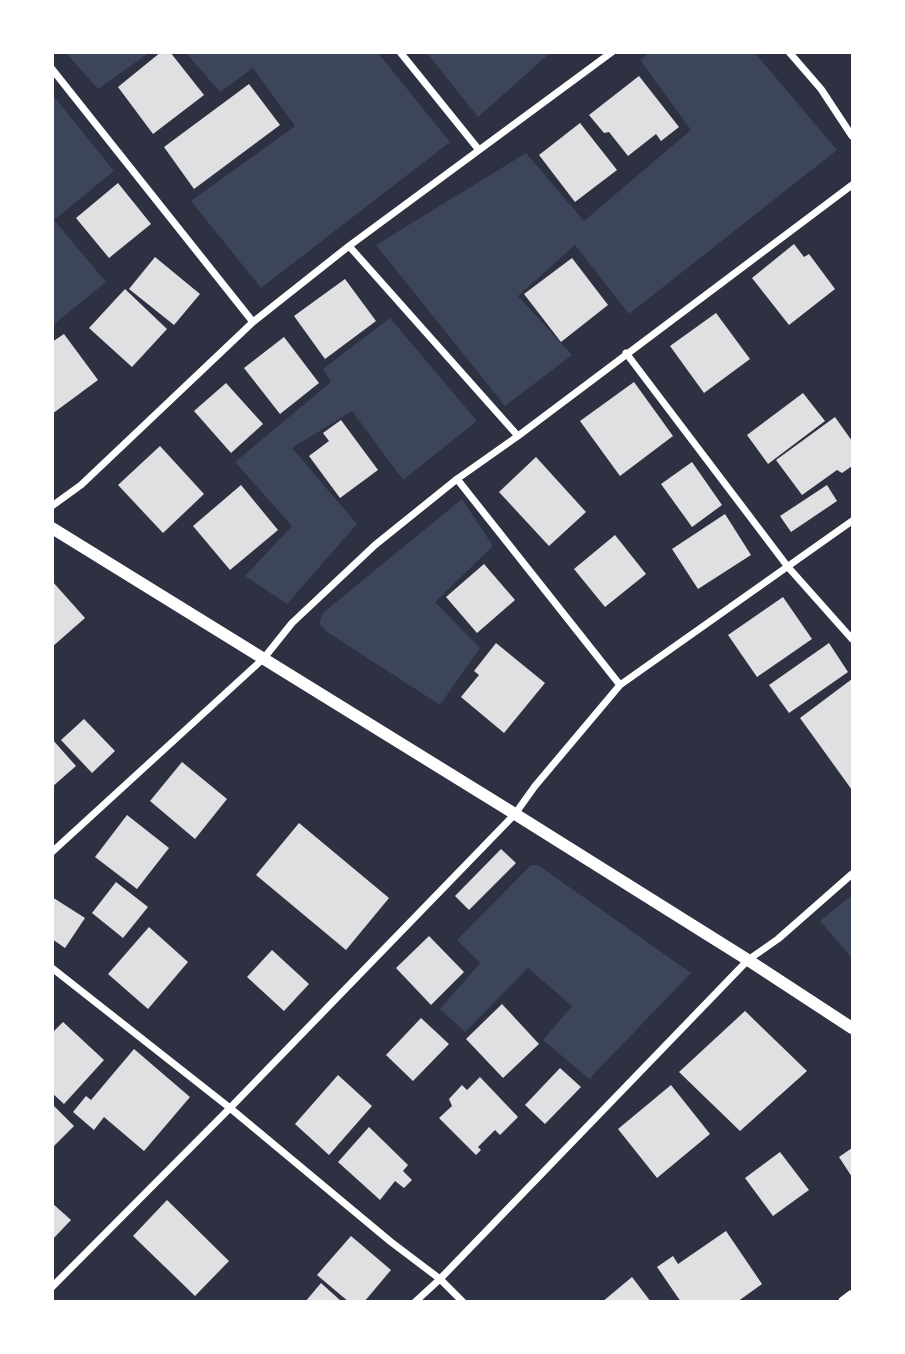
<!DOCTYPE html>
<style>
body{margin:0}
#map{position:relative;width:905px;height:1354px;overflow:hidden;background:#2d3142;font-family:"Alegreya Sans",sans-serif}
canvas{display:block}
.frame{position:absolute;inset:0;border:54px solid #fff;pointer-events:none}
</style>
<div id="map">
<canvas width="905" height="1354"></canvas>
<div class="frame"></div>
</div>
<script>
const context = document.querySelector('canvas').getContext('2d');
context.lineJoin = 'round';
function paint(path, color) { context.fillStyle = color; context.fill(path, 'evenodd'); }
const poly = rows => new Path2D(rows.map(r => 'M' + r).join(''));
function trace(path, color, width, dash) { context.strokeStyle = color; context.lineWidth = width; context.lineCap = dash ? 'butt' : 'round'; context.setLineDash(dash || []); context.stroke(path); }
const green = poly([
 [66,53,149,53,98,89],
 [186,53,378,53,450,142,261,288,191,201,295,126,253,68,220,92],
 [427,53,550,53,478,117],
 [649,53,755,53,837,150,629,314,575,245,518,296,572,355,505,406,376,245,526,153,584,221,691,130,640,60],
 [52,94,114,171,54,220,106,282,53,325],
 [390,318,477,421,403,480,352,411,292,448,357,524,287,604,245,576,292,526,235,462,331,382,323,369],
 [462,499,493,546,435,602,480,648,440,705,327,632,319,623,324,612],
 [531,865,538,865,691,973,590,1078,593,1082,543,1040,572,1006,528,968,465,1032,440,1009,480,963,457,940],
 [852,895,852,958,820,921]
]);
const building = poly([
 [161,52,170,52,204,95,153,134,118,87],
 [639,76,679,127,661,141,656,134,628,156,609,132,604,133,589,115],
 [249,84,280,125,194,189,164,147],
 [580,123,617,170,575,202,539,155],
 [118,183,151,224,109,258,76,218],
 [794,244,804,257,809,254,835,289,789,325,752,278],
 [155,257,200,294,174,325,129,289],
 [572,258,608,305,561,342,524,294],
 [345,279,376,321,325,359,294,316],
 [125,289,167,329,132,367,89,328],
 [716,313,750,359,704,393,670,346],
 [64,334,98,380,52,414,52,342],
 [284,337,319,383,280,414,244,368],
 [634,382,673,436,620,476,580,421],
 [226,383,263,424,231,453,194,411],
 [803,393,825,421,768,464,747,435],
 [835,417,852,441,852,466,842,473,837,470,802,495,776,460],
 [341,420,378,470,340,498,309,456,329,441,323,433],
 [160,446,204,494,163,533,118,485],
 [536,457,586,512,549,546,499,492],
 [692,462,722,505,692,527,661,484],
 [241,485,278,530,230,570,193,526],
 [827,485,837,501,791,532,780,516],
 [725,514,751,555,698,589,672,549],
 [615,535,646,574,605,607,574,569],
 [484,564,515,600,477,633,446,597],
 [52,581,85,618,52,647],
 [783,597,812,639,757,677,728,635],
 [496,643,545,683,504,733,461,697,479,675,474,671],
 [829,643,848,672,789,713,769,685],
 [852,679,852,790,800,718],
 [84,719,115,751,92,773,61,740],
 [52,739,76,766,52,787],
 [182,762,227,799,195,839,150,801],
 [127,815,169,848,137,889,95,857],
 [299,823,389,898,346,950,256,875],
 [501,849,516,863,469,910,455,896],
 [116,882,148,907,123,938,92,913],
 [52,897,85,918,65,948,52,939],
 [149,927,188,962,148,1009,108,974],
 [429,936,464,972,431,1005,396,968],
 [272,950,309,984,284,1011,247,977],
 [502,1004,539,1044,503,1078,466,1039],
 [745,1011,807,1071,740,1131,679,1072],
 [421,1018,449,1044,413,1081,386,1055],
 [63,1022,104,1060,64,1104,52,1093,52,1033],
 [134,1049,190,1097,144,1151,104,1117,94,1130,73,1112,86,1096,91,1100],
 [560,1068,581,1087,545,1124,525,1105],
 [338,1075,372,1106,329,1155,295,1124],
 [480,1077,518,1117,500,1135,495,1130,478,1147,481,1150,476,1155,439,1118,452,1106,449,1099,462,1085,467,1090],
 [671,1085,710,1134,657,1178,618,1129],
 [52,1104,74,1126,52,1148],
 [369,1127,408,1165,403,1171,412,1180,404,1188,395,1181,380,1200,338,1162],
 [852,1148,852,1177,839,1157],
 [780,1152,809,1190,773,1216,745,1178],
 [167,1200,229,1261,195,1296,133,1236],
 [52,1203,71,1220,52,1240],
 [726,1231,762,1284,737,1302,681,1302,657,1267,673,1256,678,1264],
 [351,1236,391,1270,364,1302,349,1302,317,1275],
 [632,1277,651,1302,602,1302],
 [321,1283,342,1302,305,1302]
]);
const minor = poly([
 [400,52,479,150],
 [789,52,821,89,852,136],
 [52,69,253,322],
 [349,246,518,436],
 [626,353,788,567,852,639],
 [457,479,620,685],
 [52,506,81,485,253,322,349,246,612,52],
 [52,852,264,658,292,623,375,545,457,479,518,436,852,185],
 [52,968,230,1108,391,1242,440,1279,463,1302],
 [52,1287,230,1108,515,814,535,786,620,685,852,521],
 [415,1302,440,1279,748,960,778,939,852,874]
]);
const tertiary = poly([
 [52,528,515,814,748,960,852,1028],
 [844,1302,852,1296]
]);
paint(green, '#3c4559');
paint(building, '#e0e0e3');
trace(minor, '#fff', 7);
trace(tertiary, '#fff', 12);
</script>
